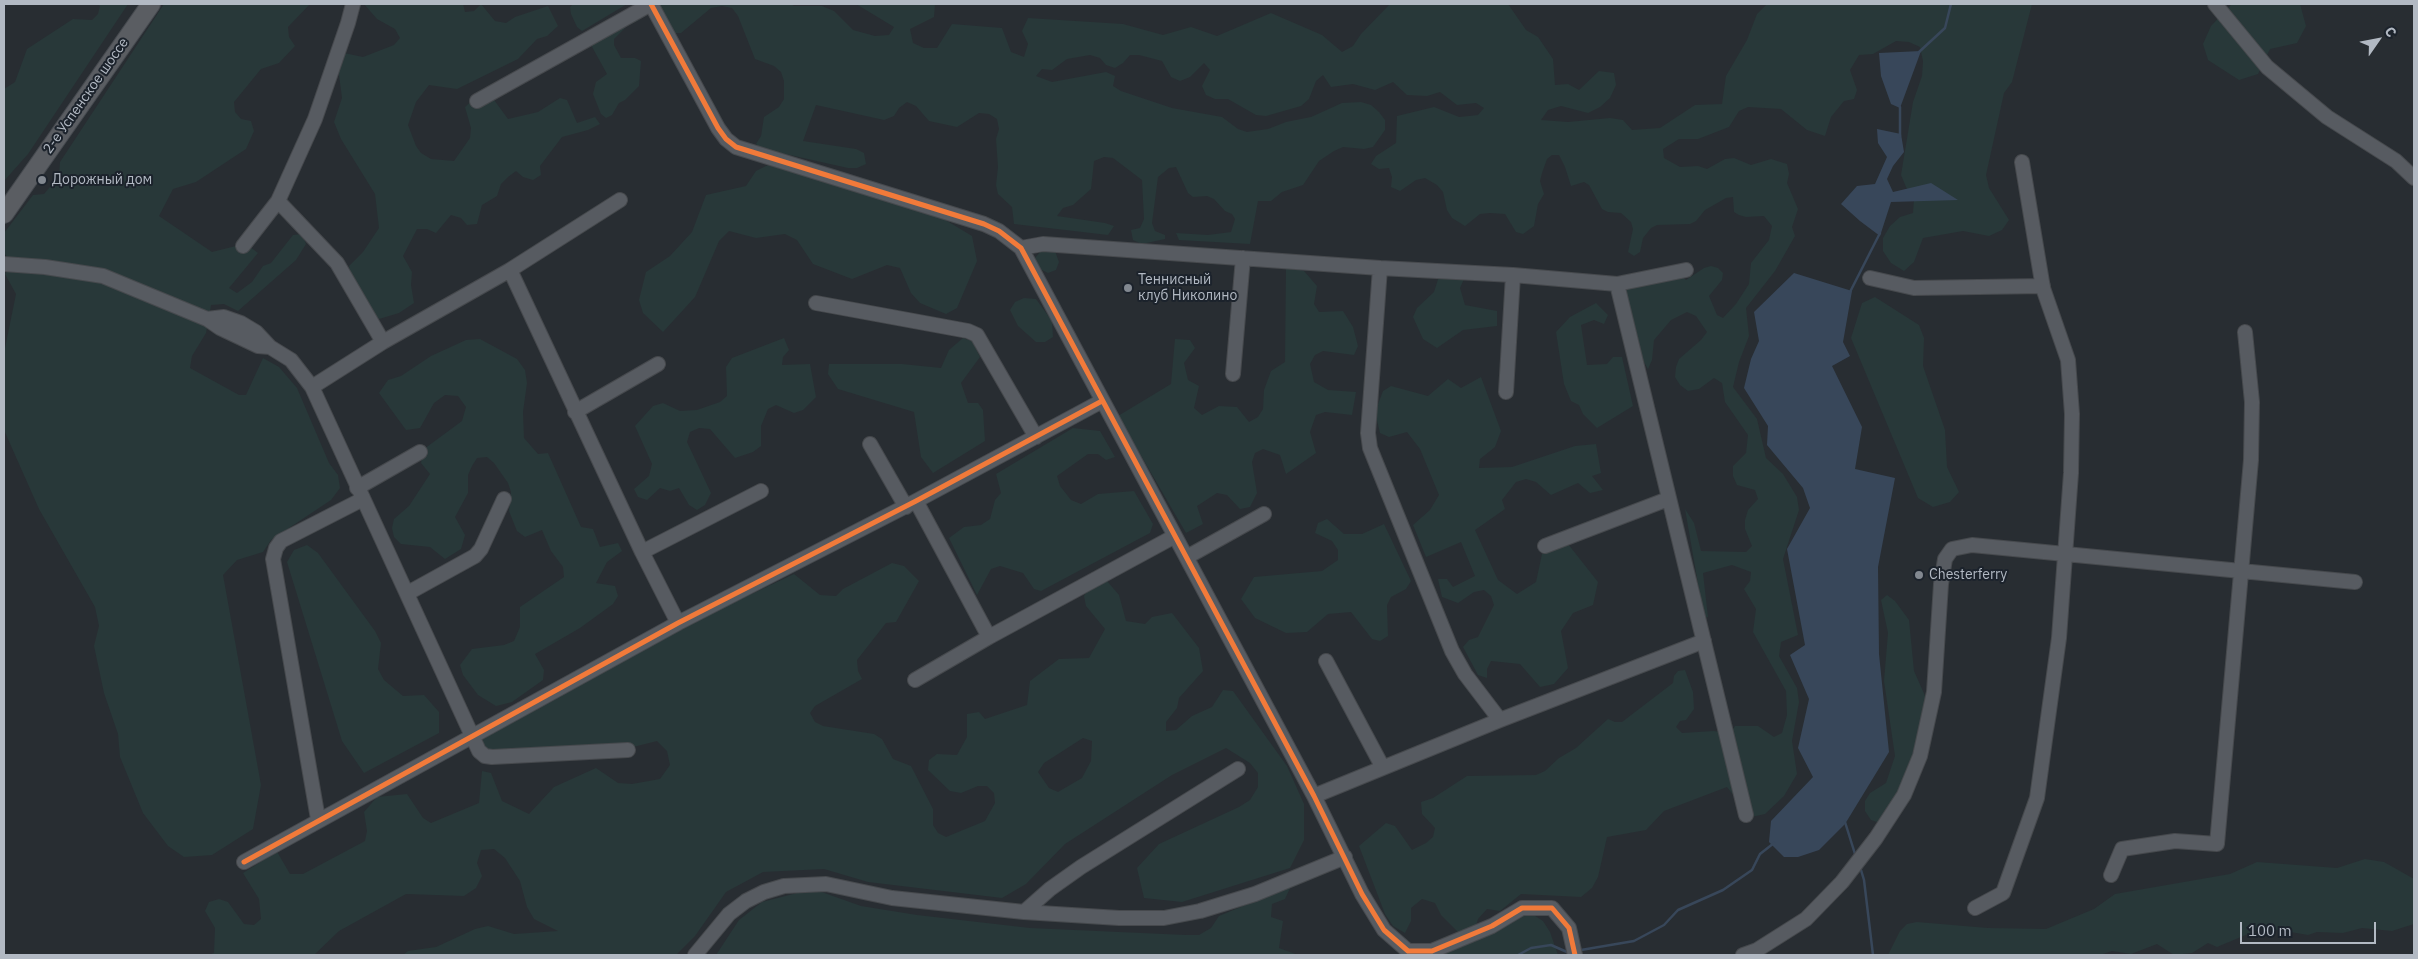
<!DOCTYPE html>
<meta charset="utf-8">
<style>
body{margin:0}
#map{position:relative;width:2418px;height:959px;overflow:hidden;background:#282d32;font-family:"IBM Plex Sans",sans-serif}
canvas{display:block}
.frame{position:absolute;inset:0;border:5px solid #b2b9c3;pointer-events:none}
.north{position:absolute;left:2353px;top:15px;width:50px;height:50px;-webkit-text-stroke:4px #1c232c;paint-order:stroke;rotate:57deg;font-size:14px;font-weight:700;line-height:20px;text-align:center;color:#b2b9c3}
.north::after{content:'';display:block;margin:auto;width:18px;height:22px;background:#b2b9c3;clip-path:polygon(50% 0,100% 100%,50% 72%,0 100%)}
.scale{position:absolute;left:2240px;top:922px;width:136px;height:22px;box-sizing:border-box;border:2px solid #b2b9c3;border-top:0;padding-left:6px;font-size:15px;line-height:18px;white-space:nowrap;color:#b2b9c3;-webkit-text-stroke:4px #1c232c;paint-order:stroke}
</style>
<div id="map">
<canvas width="2418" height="959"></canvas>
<div class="frame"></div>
<div class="north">С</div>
<div class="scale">100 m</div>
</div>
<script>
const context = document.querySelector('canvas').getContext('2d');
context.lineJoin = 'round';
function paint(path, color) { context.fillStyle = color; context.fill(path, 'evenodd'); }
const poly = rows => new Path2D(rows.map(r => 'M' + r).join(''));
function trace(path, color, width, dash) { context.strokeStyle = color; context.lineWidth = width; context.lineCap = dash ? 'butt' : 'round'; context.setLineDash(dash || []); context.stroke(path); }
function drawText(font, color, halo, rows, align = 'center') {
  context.font = font + ' "IBM Plex Sans",sans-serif'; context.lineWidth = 4; context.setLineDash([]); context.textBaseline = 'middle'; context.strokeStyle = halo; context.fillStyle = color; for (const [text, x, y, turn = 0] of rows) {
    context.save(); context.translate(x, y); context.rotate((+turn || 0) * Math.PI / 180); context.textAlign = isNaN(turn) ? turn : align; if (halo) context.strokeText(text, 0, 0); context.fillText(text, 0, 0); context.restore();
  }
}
const green = poly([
 [97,4,128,4,28,154,4,181,4,89,15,82,27,49,73,19,92,20,98,14,100,6],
 [164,4,310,4,288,27,289,37,295,46,279,63,261,69,234,102,235,112,241,119,251,121,254,131,246,149,196,182,173,189,159,216,212,252,240,245,250,247,258,253,229,288,237,293,252,282,263,266,271,263,293,235,302,234,306,244,296,260,238,311,224,304,211,305,206,333,192,356,190,368,239,395,246,395,263,358,279,367,297,388,329,463,338,475,340,488,331,500,271,540,263,552,237,560,223,575,261,785,253,829,212,855,184,857,168,846,143,813,120,757,118,734,104,693,94,646,99,626,95,607,39,509,4,430,4,353,16,294,5,274,12,263,4,253,4,233,33,195,44,194,59,176,60,162],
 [364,4,463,4,465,12,474,11,481,4,495,21,506,23,515,17,548,6,558,26,547,36,537,39,518,59,457,89,429,85,416,102,408,125,416,146,421,153,431,159,454,161,470,138,471,128,465,107,473,100,489,93,508,119,538,112,560,98,567,100,577,123,595,117,600,124,588,130,562,137,540,166,541,175,533,180,523,177,516,171,508,177,501,184,497,196,482,205,477,224,467,225,461,218,451,215,436,233,427,229,417,229,403,256,412,272,411,285,414,303,399,313,379,319,372,312,351,275,349,266,363,252,379,228,375,194,341,139,334,122,342,98,337,59,344,53,363,57,394,45,400,38,395,29,377,19],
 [573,4,627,4,582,31,577,27,571,14,570,7],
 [656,4,791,4,794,6,822,6,834,11,853,30,875,36,889,35,894,27,856,4,935,4,934,17,910,29,913,43,924,48,937,48,952,24,1002,28,1011,52,1024,57,1028,44,1022,31,1028,18,1123,24,1163,35,1191,27,1217,36,1271,13,1322,35,1342,52,1353,46,1361,34,1390,4,1508,4,1526,30,1538,37,1553,59,1555,85,1568,84,1579,90,1599,71,1614,73,1616,85,1610,98,1600,107,1588,113,1561,106,1548,110,1541,120,1568,122,1610,118,1623,120,1632,130,1660,128,1695,105,1722,104,1726,76,1747,40,1757,14,1767,4,2032,4,2012,82,2004,93,1986,175,1989,188,2009,220,2002,230,1989,236,1963,231,1923,238,1914,262,1904,271,1891,263,1883,251,1883,238,1890,226,1900,217,1913,213,1914,199,1906,187,1901,175,1913,102,1922,76,1923,61,1920,47,1909,42,1896,41,1873,54,1859,55,1850,70,1857,90,1854,99,1844,101,1831,117,1825,136,1807,130,1781,109,1748,107,1739,111,1729,127,1698,139,1679,139,1663,149,1664,158,1680,167,1698,166,1707,169,1725,159,1734,158,1751,165,1771,159,1787,164,1789,174,1787,183,1798,209,1792,227,1795,236,1775,271,1746,308,1749,336,1739,362,1733,387,1757,419,1766,458,1783,474,1797,497,1799,510,1783,559,1798,635,1781,642,1779,656,1797,688,1799,702,1792,741,1797,774,1784,796,1765,814,1751,817,1727,787,1664,811,1646,830,1607,837,1598,877,1592,888,1581,897,1521,894,1500,911,1487,909,1478,919,1474,932,1462,936,1441,915,1435,903,1422,899,1411,908,1411,921,1405,933,1393,926,1385,914,1359,846,1386,823,1395,826,1412,850,1426,843,1433,837,1435,828,1422,814,1421,802,1433,798,1467,776,1536,775,1545,771,1559,758,1576,748,1608,719,1615,722,1622,722,1673,683,1674,676,1678,671,1685,670,1693,692,1694,709,1686,720,1680,721,1676,727,1682,733,1714,731,1730,734,1735,726,1758,726,1774,737,1782,733,1787,715,1786,691,1753,632,1756,609,1744,589,1750,581,1751,572,1732,565,1703,573,1708,617,1704,618,1685,509,1694,523,1701,551,1746,552,1752,546,1745,529,1745,520,1748,510,1758,499,1755,490,1737,485,1733,476,1733,466,1746,453,1748,435,1725,402,1722,383,1714,378,1699,389,1688,391,1680,385,1675,377,1676,367,1679,359,1701,340,1707,332,1696,316,1687,312,1671,320,1654,340,1652,360,1648,369,1640,355,1640,346,1625,289,1680,274,1686,280,1704,268,1711,266,1718,268,1723,273,1722,280,1709,296,1717,315,1723,318,1736,304,1749,284,1751,263,1769,240,1772,226,1764,216,1746,217,1739,215,1734,212,1733,197,1726,198,1705,210,1696,221,1690,224,1657,225,1651,228,1643,238,1640,252,1634,256,1628,252,1633,229,1631,222,1621,213,1608,212,1602,209,1589,185,1584,182,1571,186,1565,167,1559,155,1552,155,1547,159,1542,173,1540,181,1544,194,1538,204,1534,226,1523,234,1516,232,1505,214,1490,213,1480,214,1465,226,1452,218,1447,210,1443,192,1437,185,1425,178,1416,180,1400,191,1391,187,1392,177,1389,168,1379,169,1371,164,1376,156,1396,143,1397,116,1434,107,1459,117,1469,116,1478,115,1484,108,1476,103,1457,105,1440,92,1427,96,1407,95,1393,82,1375,90,1353,84,1331,87,1323,75,1316,81,1309,99,1301,106,1266,116,1256,115,1228,99,1215,99,1206,95,1202,86,1210,70,1204,63,1190,77,1180,81,1171,77,1162,61,1139,55,1130,55,1123,63,1115,68,1106,65,1100,58,1090,55,1067,59,1052,70,1042,69,1036,76,1052,82,1106,72,1115,76,1113,86,1121,91,1172,108,1222,117,1238,129,1247,132,1268,129,1286,122,1311,117,1342,103,1361,102,1371,105,1379,112,1385,120,1385,130,1373,147,1364,149,1343,147,1334,151,1319,161,1303,185,1282,192,1271,201,1258,201,1250,244,1179,240,1176,233,1208,235,1231,232,1235,219,1232,214,1225,211,1214,199,1207,196,1193,197,1188,193,1176,167,1169,168,1158,177,1152,223,1155,231,1165,235,1165,239,1142,244,1133,240,1131,230,1140,228,1144,219,1142,180,1113,158,1104,157,1094,161,1091,189,1073,205,1063,208,1057,216,1105,223,1114,226,1108,235,1014,224,1012,207,998,194,996,185,998,167,996,139,999,129,997,119,989,114,979,113,957,127,929,121,916,106,907,102,899,108,894,116,884,120,816,105,803,141,856,149,864,153,866,164,857,168,848,168,772,151,762,151,756,144,761,136,764,117,779,107,784,99,784,81,781,72,774,66,755,59,738,16,732,8,722,6,711,8,681,33,672,33],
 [2232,4,2300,4,2306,26,2297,43,2270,49,2258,74,2239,80,2208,60,2203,44,2211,26],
 [637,14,639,20,627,26,614,39,614,45,621,58,635,58,641,61,639,86,625,100,619,103,612,115,606,118,601,114,593,94,596,82,607,74,591,45],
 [768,165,937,215,972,236,977,261,957,308,946,314,920,303,911,293,900,268,887,265,852,279,813,264,797,240,785,234,756,238,729,231,719,241,695,297,663,332,643,313,639,300,646,272,670,256,692,232,706,195,746,186,756,171],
 [1041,251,1055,251,1059,262,1056,270,1048,273,1038,268,1035,258],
 [1286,266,1304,271,1317,286,1314,304,1319,312,1343,311,1353,327,1358,346,1354,355,1323,351,1315,355,1310,364,1314,382,1328,390,1356,392,1352,415,1325,412,1316,415,1310,432,1316,453,1286,474,1280,455,1263,449,1255,453,1252,462,1257,493,1250,507,1240,509,1227,495,1217,493,1197,506,1203,524,1186,533,1118,416,1171,384,1175,339,1190,340,1195,348,1184,363,1188,380,1199,386,1194,408,1202,415,1219,406,1237,407,1249,422,1258,417,1263,409,1264,390,1271,371,1285,362],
 [1440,273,1464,279,1460,288,1465,305,1497,311,1497,326,1463,330,1437,348,1423,339,1413,317,1417,308,1434,292],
 [1875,297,1919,325,1924,338,1923,366,1945,430,1947,467,1959,492,1950,502,1933,507,1918,498,1851,338,1862,303],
 [1024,298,1036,299,1052,321,1053,337,1045,342,1036,342,1018,326,1010,310,1015,302],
 [1596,303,1608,315,1604,324,1594,320,1581,325,1587,365,1607,364,1613,357,1622,357,1633,406,1597,428,1583,414,1579,405,1571,401,1564,384,1556,332,1570,317],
 [784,338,789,350,783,357,782,365,810,364,816,397,803,410,794,413,776,405,768,409,761,426,761,446,753,452,735,458,710,429,699,428,690,432,687,442,711,493,705,505,697,510,689,505,679,488,670,491,660,488,647,500,638,497,634,489,649,476,652,464,635,426,653,406,663,403,680,411,697,410,720,402,727,396,726,367,732,358],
 [963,338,972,341,980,357,961,383,968,403,978,403,983,410,985,441,933,473,921,457,914,412,838,389,828,374,829,364,902,364,941,368,949,350],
 [480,339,517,359,525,370,527,383,523,412,524,438,538,454,548,453,581,527,593,529,600,547,618,543,622,551,607,562,596,583,615,586,618,596,613,604,580,628,535,654,544,670,543,680,512,702,496,706,478,695,463,675,460,665,472,649,504,645,514,641,520,627,520,607,564,577,563,567,551,551,542,530,525,537,517,531,509,511,511,492,508,483,494,463,487,457,477,458,472,466,468,475,468,493,455,517,465,535,461,549,445,559,430,547,401,544,394,537,392,528,394,519,409,506,430,474,421,463,424,449,462,421,466,407,458,396,445,395,434,403,420,428,406,430,379,393,388,380,401,376,431,356,466,340],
 [1481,377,1501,431,1495,447,1480,459,1479,468,1512,467,1575,446,1596,444,1601,473,1592,476,1603,490,1590,493,1578,483,1551,495,1536,482,1526,479,1516,482,1502,500,1505,509,1475,530,1498,580,1517,594,1536,582,1542,554,1559,544,1568,544,1598,582,1593,605,1573,613,1561,631,1568,668,1554,684,1540,687,1520,664,1491,661,1487,669,1487,678,1478,675,1463,647,1469,640,1478,637,1494,605,1491,596,1484,590,1474,592,1458,603,1442,597,1438,579,1447,579,1453,587,1475,576,1461,542,1426,557,1413,525,1430,510,1439,495,1420,449,1407,432,1389,437,1380,433,1375,412,1383,391,1391,386,1428,396,1448,379,1461,388],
 [1073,428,1100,431,1115,457,1106,460,1098,454,1088,454,1057,476,1060,486,1071,500,1081,504,1098,494,1134,491,1153,524,1150,533,1041,591,1034,589,1023,573,1000,566,991,569,977,595,949,538,964,527,981,525,990,519,995,500,1001,493,996,474],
 [1327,519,1344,534,1362,534,1384,524,1411,581,1406,589,1391,597,1387,605,1388,636,1380,641,1372,639,1351,612,1328,614,1307,632,1286,633,1255,618,1241,599,1254,577,1322,571,1338,560,1338,550,1332,541,1315,533,1318,523],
 [307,545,318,553,375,631,381,643,378,669,384,680,403,696,424,695,439,712,439,733,364,773,342,741,287,562,294,550],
 [892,563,904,566,919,581,896,622,886,623,857,660,858,671,862,679,815,706,810,713,815,722,823,726,874,734,882,739,893,759,911,766,933,809,933,825,938,833,946,837,985,821,995,803,994,793,987,786,978,786,961,793,950,791,928,770,929,760,937,754,957,755,967,737,967,714,979,712,985,719,1027,705,1030,681,1059,659,1089,658,1105,629,1086,606,1084,596,1089,588,1107,581,1119,595,1126,621,1145,624,1152,617,1172,613,1199,648,1203,671,1179,698,1177,708,1166,722,1166,731,1176,730,1192,716,1212,707,1223,690,1233,691,1287,766,1304,804,1304,840,1290,868,1182,902,1144,898,1137,868,1159,844,1239,807,1250,800,1258,787,1258,773,1250,763,1226,748,1172,775,1065,844,1026,884,1002,898,868,882,824,869,763,872,726,892,695,936,676,955,403,955,408,951,436,947,475,929,488,926,514,934,558,931,534,919,527,907,520,881,505,858,494,849,481,850,477,863,482,876,476,888,464,896,406,894,339,931,314,955,208,955,214,953,215,928,205,911,209,902,219,899,228,902,244,924,254,925,261,919,259,899,243,873,259,863,266,855,276,850,290,874,303,874,365,841,367,831,364,812,377,797,407,794,423,818,431,823,479,803,482,771,491,773,502,801,529,814,554,787,596,768,618,783,632,784,660,779,670,765,667,751,657,741,629,748,486,753,481,740,492,732,703,617,794,574,820,595,836,596,843,589],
 [1083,738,1092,741,1091,761,1082,778,1058,792,1049,788,1038,772,1044,763],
 [1887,595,1895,601,1909,620,1914,671,1926,698,1913,767,1880,823,1871,820,1865,811,1865,801,1870,793,1886,783,1895,756,1884,681,1888,633,1881,600],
 [2365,859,2384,862,2414,879,2414,924,2392,931,2362,928,2343,933,2317,932,2308,935,2279,930,2260,929,2217,947,2208,943,2192,953,2174,955,2157,944,2131,954,2112,951,2100,955,1888,955,1900,931,1907,924,1917,922,1988,928,2046,929,2094,909,2115,894,2230,874,2257,862,2337,868],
 [1291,886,1285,899,1272,904,1271,917,1283,921,1279,948,1298,955,716,955,739,920,762,902,813,889,861,906,917,915,1030,928,1186,935,1199,935,1211,928,1219,916],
 [1532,914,1543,921,1550,932,1558,955,1432,955,1519,915]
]);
const water = poly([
 [1921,51,1900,108,1891,104,1881,76,1879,53],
 [1877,129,1901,134,1904,152,1893,166,1887,179,1893,192,1931,183,1958,200,1891,202,1880,236,1860,221,1841,204,1857,186,1875,184,1887,157,1878,143],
 [1794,273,1852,291,1843,342,1850,356,1832,366,1862,427,1855,469,1895,478,1878,567,1879,654,1889,752,1845,824,1819,850,1798,857,1784,857,1769,842,1771,821,1813,777,1798,748,1809,699,1790,655,1805,645,1787,549,1810,508,1803,488,1767,445,1768,426,1744,388,1751,359,1759,341,1754,312]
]);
const stream = poly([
 [1919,52,1945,28,1951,4],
 [1900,136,1900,107],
 [1850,292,1880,233],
 [1845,822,1855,854],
 [1861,870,1864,880,1873,955],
 [1581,950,1634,941,1664,925,1678,910,1723,890,1752,870,1760,854,1774,843],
 [1518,955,1531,948,1551,945,1567,952]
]);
const minor = poly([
 [651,4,718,128,726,139,736,147,984,224,999,231,1021,248,1314,796,1362,894,1384,930,1408,951,1432,951,1492,926,1522,908,1552,908,1569,928,1575,955],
 [2215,4,2267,67,2327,117,2396,161,2414,178],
 [477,101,651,4],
 [278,201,337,263,383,342],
 [243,246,278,201,315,119,348,23,353,4],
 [1021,248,1043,244,1380,268,1513,275],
 [4,264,45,267,103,276,207,319],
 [1380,268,1368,433,1370,448,1452,651,1465,674,1500,720],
 [510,270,620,200],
 [1686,270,1617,284,1746,815],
 [1870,278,1914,288,2043,286],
 [816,303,968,331,977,335,1036,437],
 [270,347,258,346,220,328,207,319,224,317,241,323,256,332,270,347,291,360,312,387,479,751,485,756,492,757,628,750],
 [1233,374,1243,258],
 [312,387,383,342,510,270,642,552,678,623],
 [1506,392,1513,275,1617,284],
 [575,412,658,364],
 [870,444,906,507],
 [357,488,420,452],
 [916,501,989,637],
 [1545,546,1668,499],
 [642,552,761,491],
 [1187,557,1264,514],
 [408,593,475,556,481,549,504,499],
 [1326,661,1382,766],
 [915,680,989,637,1175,536],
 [1314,796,1500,720,1704,641],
 [318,819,273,559,276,548,281,541,363,499],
 [244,862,678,623,916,501,1102,401],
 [2111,875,2122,849,2175,841,2217,844,2251,460,2252,402,2245,332],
 [1975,908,2003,893,2037,798,2059,638,2071,473,2072,414,2068,360,2043,288,2022,162],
 [1024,912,1050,889,1081,867,1238,769],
 [695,955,729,914,746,901,764,892,784,886,826,884,892,898,1024,912,1119,918,1164,918,1200,911,1255,894,1345,857],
 [1743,955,1757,950,1806,919,1842,882,1876,838,1904,795,1920,756,1934,692,1941,584,1945,559,1952,549,1972,545,2355,582]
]);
const major = poly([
 [4,214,151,4]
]);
const cycleway = poly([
 [651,4,718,128,726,139,736,147,984,224,999,231,1021,248,1314,796,1362,894,1384,930,1408,951,1432,951,1492,926,1522,908,1552,908,1569,928,1575,955],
 [244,862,678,623,916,501,1102,401]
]);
const markers = [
 [42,180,5,"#828890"],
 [1128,288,5,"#828890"],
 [1919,575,5,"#828890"]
];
const streetNames = [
 ["2-е Успенское шоссе",86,96,-55]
];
const poiNames = [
 ["Дорожный дом",52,180],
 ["Теннисный",1138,280],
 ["клуб Николино",1138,296],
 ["Chesterferry",1929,575]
];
paint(green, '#283839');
paint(water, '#38475a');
trace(stream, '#38475a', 2.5);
trace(minor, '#46494d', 16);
trace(major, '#45494f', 20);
trace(minor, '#575b61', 14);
trace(major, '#5a5d62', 18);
trace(cycleway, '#f17a3a', 5);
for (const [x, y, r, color] of markers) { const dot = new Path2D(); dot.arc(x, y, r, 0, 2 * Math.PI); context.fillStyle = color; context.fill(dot); trace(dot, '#1c232c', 2); }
drawText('14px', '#b2b9c3', '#1c232c', streetNames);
drawText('14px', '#b2b9c3', '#1c232c', poiNames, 'left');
</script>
